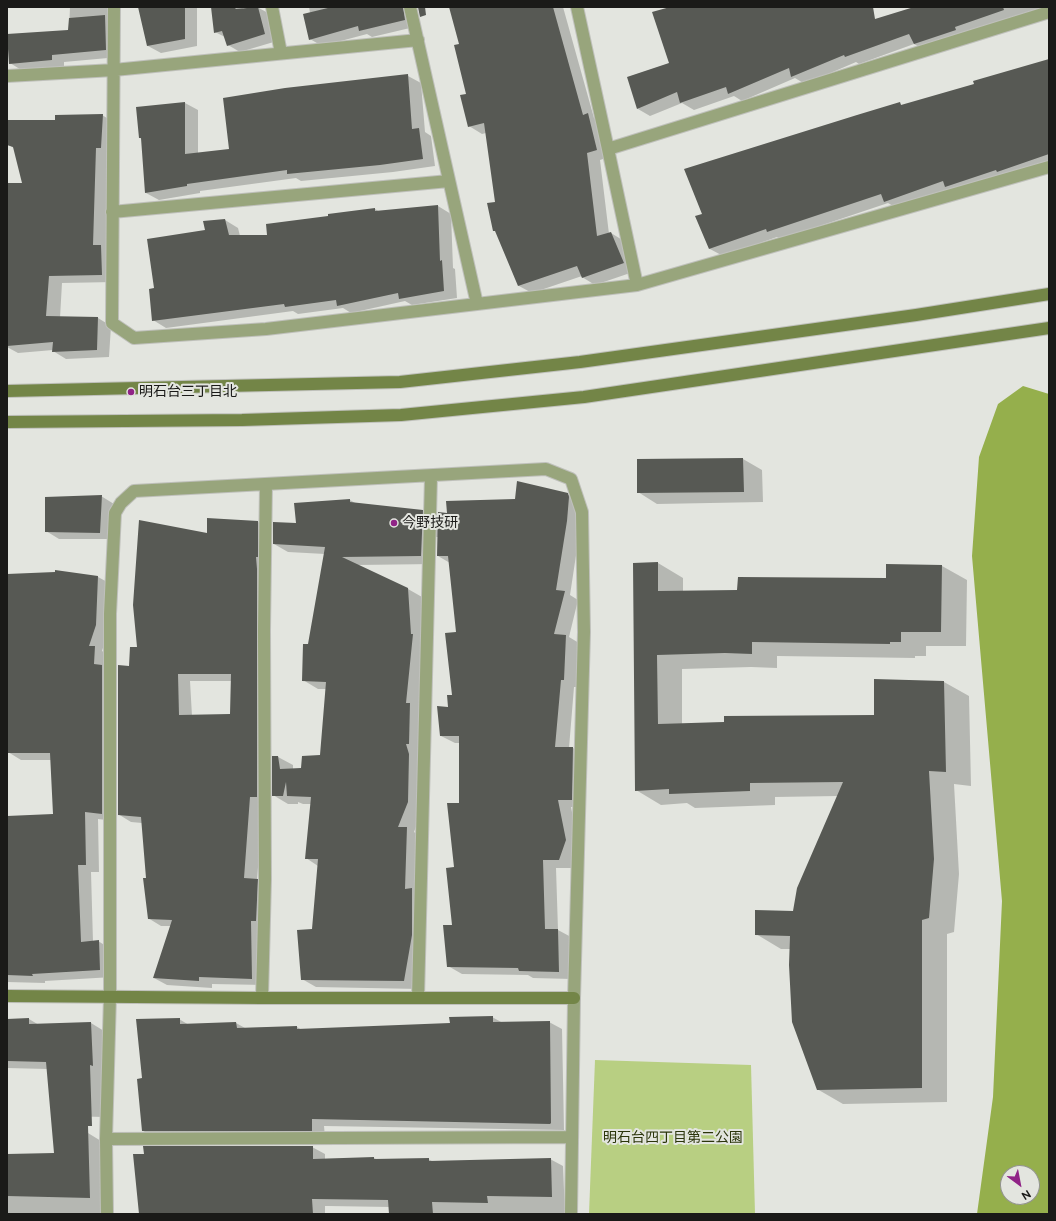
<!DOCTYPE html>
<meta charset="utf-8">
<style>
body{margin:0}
#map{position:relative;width:1056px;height:1221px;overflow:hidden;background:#e3e5df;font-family:Raleway,sans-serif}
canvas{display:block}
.frame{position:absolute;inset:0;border:8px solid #1a1a18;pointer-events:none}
.north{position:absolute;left:1000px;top:1165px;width:40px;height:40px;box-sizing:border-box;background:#e3e5df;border:1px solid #93948f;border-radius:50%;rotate:148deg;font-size:11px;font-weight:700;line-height:16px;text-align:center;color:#1a1a18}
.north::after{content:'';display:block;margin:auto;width:14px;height:18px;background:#902386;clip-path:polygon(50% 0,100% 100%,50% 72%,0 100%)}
</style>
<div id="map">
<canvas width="1056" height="1221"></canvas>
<div class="frame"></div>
<div class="north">N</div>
</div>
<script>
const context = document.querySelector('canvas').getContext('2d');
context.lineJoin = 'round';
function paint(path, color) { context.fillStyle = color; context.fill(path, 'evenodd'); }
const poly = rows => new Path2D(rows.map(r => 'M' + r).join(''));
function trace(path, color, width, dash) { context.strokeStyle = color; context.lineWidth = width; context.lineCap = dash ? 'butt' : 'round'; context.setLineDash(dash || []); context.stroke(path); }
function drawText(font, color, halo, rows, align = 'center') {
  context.font = font + ' Raleway,"Noto Sans JP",sans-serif'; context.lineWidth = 4; context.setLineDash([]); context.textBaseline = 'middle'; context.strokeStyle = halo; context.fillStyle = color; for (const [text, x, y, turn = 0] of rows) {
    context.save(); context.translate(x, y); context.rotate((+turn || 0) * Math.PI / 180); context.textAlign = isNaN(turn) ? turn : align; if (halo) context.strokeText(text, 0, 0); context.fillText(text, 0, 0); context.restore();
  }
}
const green = poly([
 [595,1060,751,1065,755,1214,589,1214]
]);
const forest = poly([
 [1023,386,1049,394,1049,1214,977,1214,993,1097,1002,901,972,556,979,457,998,404],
 [1008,1173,1032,1173,1032,1197,1008,1197]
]);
const shadow = poly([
 [70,7,117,7,119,57,64,62,64,67,23,71,10,63,69,31],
 [151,7,197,7,197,46,161,53,148,46],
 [212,7,242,7,243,9,257,7,270,14,277,41,240,52,228,45,225,37,215,32],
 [309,7,406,7,410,28,372,37,367,34,322,46,310,39,310,13],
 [450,7,565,7,563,7,594,118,601,122,609,157,600,160,609,234,611,233,624,241,636,271,595,285,582,277,582,276,532,293,519,286,497,232,494,230,496,202,486,133,482,134,469,126,468,95,460,44],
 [674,7,848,7,818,37,918,7,1049,7,927,51,914,44,859,64,856,62,805,84,795,78,742,101,734,96,694,110,682,103,650,116,638,109,670,64],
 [1049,60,1049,165,898,209,888,203,781,239,777,237,723,256,710,249,703,215,900,104,903,106,976,84],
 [408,76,421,83,425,132,431,136,435,166,393,172,301,181,296,178,200,191,200,193,159,200,146,193,142,139,140,138,185,103,198,110,198,154,230,150,285,89],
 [102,115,115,123,109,155,106,249,113,254,114,282,62,283,60,318,98,318,111,326,109,357,66,359,53,351,53,350,18,353,7,347,7,184,24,184,14,148,7,144,56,121],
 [438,206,451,214,453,268,455,269,457,298,412,305,405,301,351,313,343,308,298,314,293,311,166,328,153,320,155,289,206,231,225,220,238,228,240,236,268,236,329,217,375,209,380,212],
 [743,459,762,470,763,502,657,504,638,492],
 [567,494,581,502,580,529,570,595,578,600,569,637,579,643,577,687,574,687,569,748,573,748,587,756,585,807,571,807,579,848,573,868,556,868,558,930,571,937,572,979,533,978,528,975,462,974,448,966,453,926,460,804,460,743,455,743,441,736,453,696,457,633,450,563,438,556,438,537,436,537,435,564,357,565,408,589,422,597,422,811,414,832,421,837,426,898,426,944,419,989,316,987,302,979,313,930,318,866,306,858,311,804,303,804,298,802,298,804,288,804,273,795,278,757,293,765,293,770,302,769,321,756,326,689,318,689,303,680,325,554,288,552,274,544,297,524,350,500,355,503,422,511,438,520,448,514,516,500],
 [101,496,114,504,113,539,59,539,46,531],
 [258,522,271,529,263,804,257,880,270,887,265,985,212,984,212,988,167,985,154,978,171,926,161,926,148,918,148,878,142,823,131,822,118,814,130,667,138,648,208,535],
 [190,681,232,681,231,715,192,716],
 [658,563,683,578,683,592,738,591,887,579,942,566,967,580,966,646,926,646,926,656,915,656,915,658,777,656,777,668,751,667,682,669,682,724,875,716,875,680,944,682,969,696,971,786,954,784,959,874,954,932,947,934,947,1102,843,1104,817,1089,790,949,781,949,756,934,794,912,838,796,775,797,775,805,695,808,687,803,661,805,636,790],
 [7,575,98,577,111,584,108,632,102,651,107,654,115,821,98,819,99,872,91,872,93,942,98,941,111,949,113,977,45,981,45,983,7,982,7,817,54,815,52,760,21,760,8,752],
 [492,1017,503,1023,549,1022,562,1029,564,1130,324,1126,325,1137,156,1138,143,1131,143,1079,179,1019,189,1025,236,1023,245,1028,297,1027,302,1030,451,1024],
 [29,1019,39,1025,91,1023,104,1031,104,1117,64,1116,47,1069,7,1068,7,1020],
 [88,1133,101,1141,103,1214,7,1214,7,1155,55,1154],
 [312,1147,325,1154,325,1159,374,1158,378,1160,428,1159,434,1162,550,1159,563,1166,565,1214,390,1214,390,1207,328,1206,325,1206,325,1214,138,1214]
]);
const building = poly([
 [138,7,185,7,185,39,147,46],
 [211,7,234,7,236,9,258,7,265,34,227,46,222,31,214,33],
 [332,7,403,7,405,20,359,31,358,26,309,40,303,14],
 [418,7,425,7,426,15,420,17],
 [449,7,553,7,583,115,588,113,597,150,587,153,597,236,611,232,624,263,582,278,577,266,518,286,495,231,493,231,487,203,495,202,484,123,468,127,460,95,466,94,454,45,459,44],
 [670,7,873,7,875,19,914,7,1003,7,1004,10,955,27,956,30,914,44,909,34,845,57,844,55,791,77,789,68,728,94,726,87,680,103,677,92,637,109,627,77,669,63,652,12],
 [105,15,106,50,52,55,52,60,9,64,7,34,68,30,69,18],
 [1049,59,1049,154,997,172,996,170,945,187,943,181,884,202,881,194,767,232,766,229,709,249,695,216,702,214,684,169,857,115,900,102,901,105,974,84,973,81],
 [408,74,412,129,419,128,423,159,380,165,287,174,287,170,187,184,187,186,145,193,141,138,139,138,136,107,185,102,185,154,229,149,223,98,285,88],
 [103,114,101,148,96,148,93,245,101,245,102,275,49,276,46,316,98,317,97,350,52,352,53,342,7,346,7,183,22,183,13,147,7,145,7,120,55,120,55,115],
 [438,205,440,261,442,260,444,291,399,299,398,293,337,306,336,300,285,307,284,304,152,321,149,289,154,288,147,239,205,230,203,221,225,219,229,235,267,235,266,224,328,216,328,214,375,208,375,211],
 [743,458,744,492,637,493,637,459],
 [517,481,568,493,569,497,567,521,556,590,565,591,554,634,566,635,564,680,561,680,555,747,573,747,572,800,558,800,566,840,559,860,543,860,545,929,558,929,559,972,519,971,518,968,447,967,443,925,452,925,446,868,454,867,447,803,459,803,459,736,440,736,437,706,448,707,447,695,452,695,445,633,456,632,448,556,437,556,438,512,447,513,446,501,515,499],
 [102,495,100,533,45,532,45,497],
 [350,499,350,502,423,510,421,556,342,557,408,588,411,634,413,634,406,703,410,703,409,744,406,744,409,754,408,802,398,827,407,827,405,889,412,888,412,935,404,981,301,980,297,930,312,929,318,859,305,859,311,797,287,796,286,782,283,796,272,796,272,756,278,756,280,769,301,768,302,756,320,755,326,682,302,681,303,644,308,644,325,547,273,544,273,522,296,523,294,503],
 [207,518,258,521,258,557,256,557,257,569,257,797,250,797,244,878,258,879,256,921,251,921,252,979,199,977,199,981,153,978,172,920,148,919,143,878,146,878,141,817,118,815,118,665,129,666,130,647,137,647,133,605,139,520,207,533],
 [178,674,231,674,230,714,179,715],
 [658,562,658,591,737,590,738,577,886,578,886,564,942,565,941,632,901,632,901,642,890,642,890,644,752,642,752,654,725,653,657,655,658,724,724,722,724,716,874,715,874,679,944,681,946,772,929,771,934,859,929,918,922,920,922,1088,817,1090,792,1022,789,965,790,936,755,935,755,910,793,911,797,888,843,782,750,783,750,791,669,794,669,789,635,791,633,563],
 [55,570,98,576,96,625,89,646,95,646,94,664,102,665,102,814,85,812,86,865,78,865,81,942,99,940,100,970,32,974,33,976,7,975,7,816,53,814,50,753,7,753,7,574,55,572],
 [493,1016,493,1022,550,1021,551,1123,550,1124,312,1119,312,1131,142,1131,137,1079,142,1078,136,1019,180,1018,180,1024,236,1022,237,1028,297,1026,297,1029,450,1023,449,1017],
 [29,1018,29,1024,91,1022,93,1066,90,1065,92,1126,88,1126,90,1198,7,1196,7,1154,54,1153,46,1062,7,1061,7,1019],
 [143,1146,313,1146,313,1159,374,1157,374,1159,429,1158,429,1161,551,1158,552,1197,487,1196,488,1203,432,1202,433,1214,389,1214,388,1200,314,1199,312,1199,313,1214,139,1214,133,1154,144,1154]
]);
const street = poly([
 [114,7,112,323,134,338,266,329,637,285,1049,167],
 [272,7,281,53],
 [410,7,477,304],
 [577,7,608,149,1049,12],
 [7,76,114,70,418,40],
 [608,149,637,285],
 [112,212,449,181],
 [262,998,265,879,264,630,266,484],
 [418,998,431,476],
 [106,1139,571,1137],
 [107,1214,106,1139,110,996,110,614,115,513,121,503,134,491,546,469,571,479,582,512,584,632,574,998,571,1214]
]);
const secondary = poly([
 [7,391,400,382,580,362,916,315,1049,294],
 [7,422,242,420,401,415,584,397,1049,328],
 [7,996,262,998,574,998]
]);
const markers = [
 [131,392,4,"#902386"],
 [394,523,4,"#902386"]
];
const poiNames = [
 ["明石台三丁目北",139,392],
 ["今野技研",402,523]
];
const parkNames = [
 ["明石台四丁目第二公園",673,1138]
];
paint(green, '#b8cf82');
paint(forest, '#95af4c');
paint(shadow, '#0003');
paint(building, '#575954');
trace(street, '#bfc0bb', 14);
trace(secondary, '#bfc0bb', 14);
trace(street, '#98a57c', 12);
trace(secondary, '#738547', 12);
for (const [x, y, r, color] of markers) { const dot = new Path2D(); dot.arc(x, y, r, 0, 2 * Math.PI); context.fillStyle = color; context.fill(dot); trace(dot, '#e3e5df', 1.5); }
drawText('14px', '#1a1a18', '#e3e5df', poiNames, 'left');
drawText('14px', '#2b350b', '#e3e5df', parkNames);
</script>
